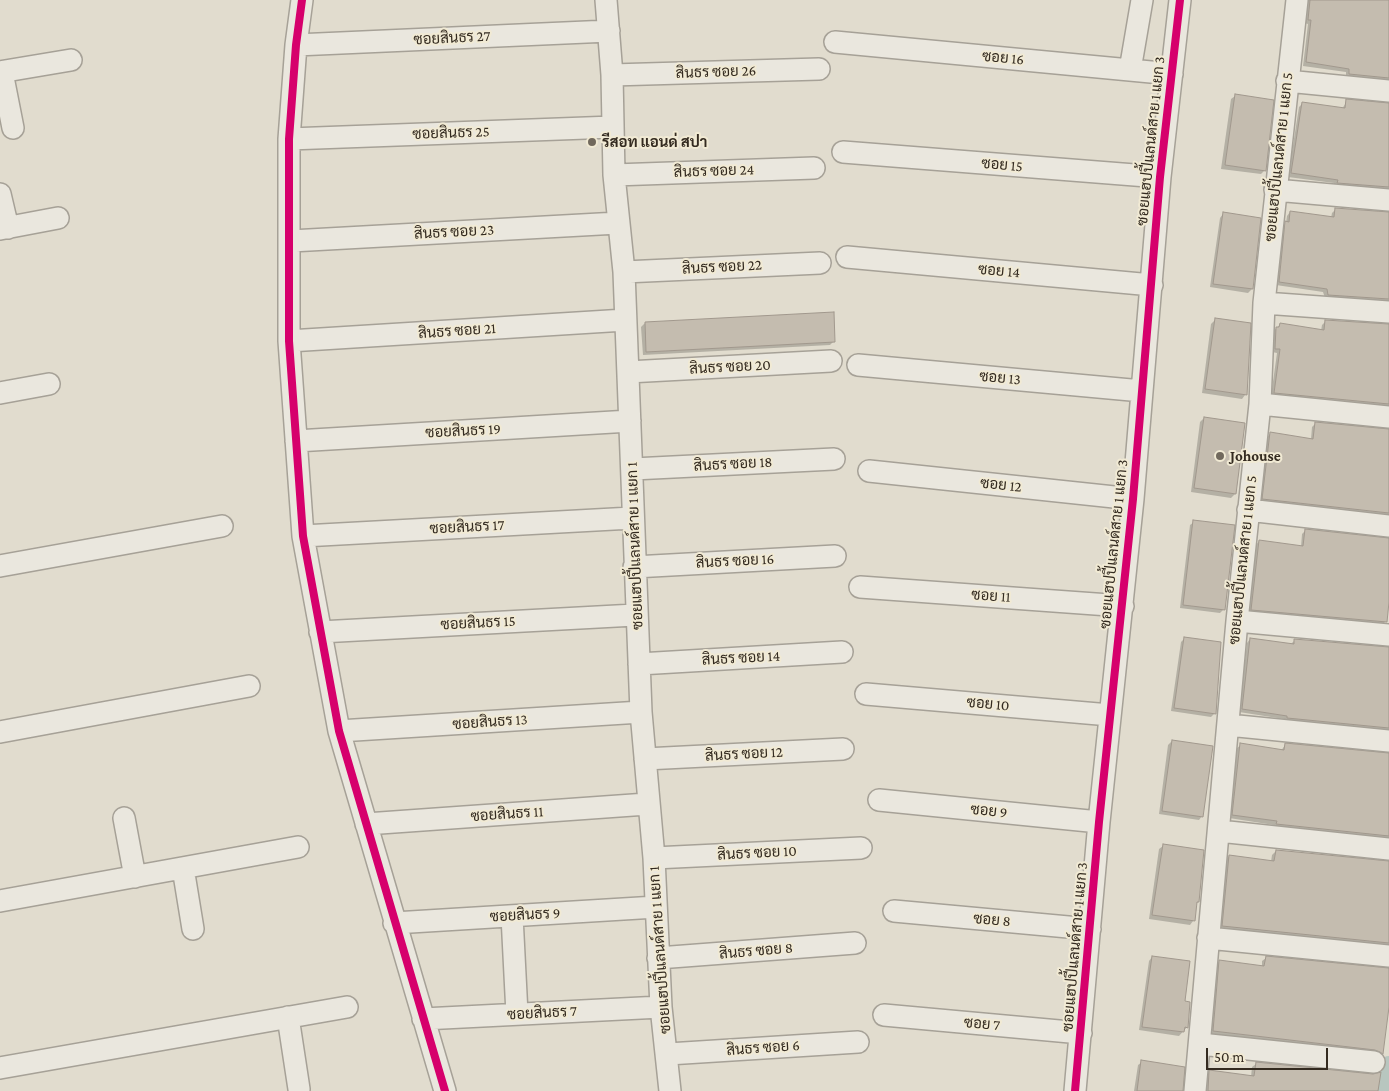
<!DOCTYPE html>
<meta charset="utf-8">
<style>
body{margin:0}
#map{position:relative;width:1389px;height:1091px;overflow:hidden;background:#e1dcce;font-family:"Crimson Pro",serif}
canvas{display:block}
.scale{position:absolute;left:1206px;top:1048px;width:122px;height:22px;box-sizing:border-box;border:2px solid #342b20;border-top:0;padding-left:6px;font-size:15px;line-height:18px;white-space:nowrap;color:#342b20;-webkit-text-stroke:4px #f1ead4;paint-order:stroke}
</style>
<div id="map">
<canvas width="1389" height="1091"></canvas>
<div class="scale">50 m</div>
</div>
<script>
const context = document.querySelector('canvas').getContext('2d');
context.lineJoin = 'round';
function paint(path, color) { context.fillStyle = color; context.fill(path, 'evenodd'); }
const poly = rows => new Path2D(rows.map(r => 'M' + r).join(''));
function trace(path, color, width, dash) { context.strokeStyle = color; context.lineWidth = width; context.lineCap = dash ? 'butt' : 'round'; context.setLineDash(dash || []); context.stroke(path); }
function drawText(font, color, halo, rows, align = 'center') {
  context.font = font + ' "Crimson Pro",Sarabun,serif'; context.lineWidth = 4; context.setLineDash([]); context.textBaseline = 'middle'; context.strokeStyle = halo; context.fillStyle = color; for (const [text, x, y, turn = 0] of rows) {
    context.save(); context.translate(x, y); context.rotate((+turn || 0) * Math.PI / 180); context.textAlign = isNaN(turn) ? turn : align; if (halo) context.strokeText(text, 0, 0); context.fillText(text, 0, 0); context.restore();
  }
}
const shadow = poly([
 [1308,0,1389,0,1389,84,1346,78,1346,72,1303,66,1308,24,1304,23],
 [1235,96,1265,170,1261,174,1221,169,1231,99],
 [1347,101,1389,104,1389,193,1334,186,1334,183,1288,177,1299,107,1302,104,1342,109],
 [1336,209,1389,214,1389,305,1325,298,1323,292,1276,285,1282,227,1286,223,1287,216,1290,212,1331,218,1332,213],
 [1223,214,1252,289,1248,293,1210,287,1220,218],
 [1215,320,1249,324,1245,395,1242,399,1202,393,1211,324],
 [1326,321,1389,326,1389,410,1271,396,1277,353,1272,352,1272,332,1280,325,1321,331,1322,325],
 [645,323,834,341,830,345,643,355,641,327],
 [1204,418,1235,494,1231,498,1191,492,1200,422],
 [1316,423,1389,430,1389,518,1259,502,1267,437,1270,434,1311,439,1312,427],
 [1194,522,1224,609,1220,613,1180,608,1190,525],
 [1306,530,1389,539,1389,586,1385,622,1382,625,1248,613,1256,545,1259,541,1301,547,1302,534],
 [1185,638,1215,713,1211,717,1171,711,1181,642],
 [1250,639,1291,644,1295,640,1389,648,1389,733,1284,722,1284,719,1239,712,1247,643],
 [1172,741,1202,816,1199,820,1159,814,1168,745],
 [1241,745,1281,751,1285,745,1389,754,1389,841,1273,828,1274,825,1229,818,1237,748],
 [1163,846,1198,902,1196,904,1193,921,1190,925,1149,919,1159,849],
 [1276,851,1389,862,1389,948,1219,930,1225,860,1229,856,1271,862,1272,855],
 [1152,957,1183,1002,1187,1027,1179,1036,1139,1030,1149,961],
 [1266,958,1389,969,1389,1004,1382,1054,1379,1057,1210,1035,1216,965,1220,961,1262,967,1262,961],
 [1142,1062,1182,1091,1134,1091,1138,1065],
 [1256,1064,1377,1091,1204,1091,1206,1075,1210,1071,1251,1077,1252,1067]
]);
const canal = poly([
 [1383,1091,1389,1065]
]);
const building = poly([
 [1310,0,1389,0,1389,78,1349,74,1349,69,1306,62,1311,20,1308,20,1310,0],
 [1235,94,1274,100,1266,171,1225,165,1235,94],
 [1346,99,1389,103,1389,187,1337,183,1338,180,1291,173,1302,102,1345,108,1346,99],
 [1335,208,1389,212,1389,299,1328,295,1327,289,1279,282,1285,221,1289,222,1290,211,1334,217,1335,208],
 [1223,212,1261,218,1253,289,1213,284,1223,212],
 [834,312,835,342,646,352,645,322,834,312],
 [1215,318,1251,323,1247,395,1205,389,1215,318],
 [1325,320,1389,324,1389,404,1274,393,1280,349,1275,349,1276,327,1279,327,1280,323,1324,330,1325,320],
 [1204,417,1245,423,1236,494,1194,488,1204,417],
 [1315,422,1389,429,1389,513,1262,499,1270,432,1313,439,1315,422],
 [1193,520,1235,525,1225,610,1183,605,1193,520],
 [1305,529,1389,538,1389,602,1387,622,1251,610,1259,540,1303,546,1305,529],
 [1184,637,1221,642,1216,714,1174,708,1184,637],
 [1250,638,1294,644,1294,639,1389,647,1389,728,1287,718,1287,716,1242,709,1250,638],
 [1172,740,1213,746,1203,817,1162,811,1172,740],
 [1240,743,1284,750,1285,743,1389,753,1389,836,1276,824,1277,821,1232,815,1240,743],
 [1163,844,1204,850,1199,902,1197,902,1195,921,1152,915,1163,844],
 [1276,850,1389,861,1389,943,1222,926,1229,855,1274,861,1276,850],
 [1152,956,1190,961,1185,1001,1190,1002,1188,1028,1185,1027,1184,1032,1142,1027,1152,956],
 [1266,956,1389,968,1389,1007,1383,1054,1375,1050,1213,1031,1219,960,1264,966,1266,956],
 [1141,1060,1185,1067,1183,1091,1137,1091,1141,1060],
 [1256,1062,1373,1074,1381,1072,1378,1091,1208,1091,1209,1070,1254,1076,1256,1062]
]);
const minor = poly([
 [302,0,296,45,289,139,289,341,303,536,339,731,445,1091],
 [606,0,612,75,614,175,624,272,641,712,654,858,661,1007,670,1091],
 [835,42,1172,74],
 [296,45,609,31],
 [1130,70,1142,0],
 [0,72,71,60],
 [2,72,13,128],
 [612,75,819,69],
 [1287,81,1389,91],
 [289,139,613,127],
 [843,152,1160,177],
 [614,175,814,168],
 [1275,190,1389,200],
 [0,194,8,228],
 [0,229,58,218],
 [291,241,618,223],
 [847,257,1152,285],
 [624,272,820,263],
 [1264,303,1389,312],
 [289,341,625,320],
 [858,365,1142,391],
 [628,372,831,361],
 [0,393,49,384],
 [1260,404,1389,417],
 [296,441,630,421],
 [633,469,834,459],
 [869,471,1133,499],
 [1248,510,1389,526],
 [303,536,632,518],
 [0,566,222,526],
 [634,567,835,556],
 [860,587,1123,606],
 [1237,621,1389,635],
 [320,632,635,615],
 [639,664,842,652],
 [866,694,1110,715],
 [1228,725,1389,741],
 [339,731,641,712],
 [0,732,249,686],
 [645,759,843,749],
 [879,800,1099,822],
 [124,818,135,877],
 [366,824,647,804],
 [1219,831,1389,849],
 [654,858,861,848],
 [183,868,193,929],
 [0,901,298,847],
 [894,911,1090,929],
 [512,916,517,1014],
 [394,923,656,907],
 [1208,938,1389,956],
 [658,958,855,943],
 [884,1015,1081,1033],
 [288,1017,299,1089],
 [423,1019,661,1007],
 [1200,1044,1374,1062],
 [668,1054,858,1042],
 [0,1068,347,1007],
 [1075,1091,1099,822,1133,499,1160,177,1180,0],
 [1195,1091,1237,621,1260,404,1264,303,1297,0]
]);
const cycleway = poly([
 [302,0,296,45,289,139,289,341,303,536,339,731,445,1091],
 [1075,1091,1099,822,1133,499,1160,177,1180,0]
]);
const markers = [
 [592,142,5,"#71695d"],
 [1220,456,5,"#71695d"]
];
const streetNames = [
 ["ซอยสินธร 27",452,38,-3],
 ["ซอย 16",1003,58,5],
 ["สินธร ซอย 26",716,72,-2],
 ["ซอยสินธร 25",451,133,-2],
 ["ซอยแฮปปี้แลนด์สาย 1 แยก 3",1151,141,-84],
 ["ซอยแฮปปี้แลนด์สาย 1 แยก 5",1279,157,-84],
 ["ซอย 15",1002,165,5],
 ["สินธร ซอย 24",714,171,-2],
 ["สินธร ซอย 23",454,232,-3],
 ["สินธร ซอย 22",722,267,-3],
 ["ซอย 14",999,271,5],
 ["สินธร ซอย 21",457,331,-4],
 ["สินธร ซอย 20",730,367,-3],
 ["ซอย 13",1000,378,5],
 ["ซอยสินธร 19",463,431,-3],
 ["สินธร ซอย 18",733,464,-3],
 ["ซอย 12",1001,485,6],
 ["ซอยสินธร 17",467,527,-3],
 ["ซอยแฮปปี้แลนด์สาย 1 แยก 3",1114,544,-84],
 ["ซอยแฮปปี้แลนด์สาย 1 แยก 1",635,546,-92],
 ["ซอยแฮปปี้แลนด์สาย 1 แยก 5",1243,560,-84],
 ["สินธร ซอย 16",735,561,-3],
 ["ซอย 11",991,596,4],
 ["ซอยสินธร 15",478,623,-3],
 ["สินธร ซอย 14",741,658,-3],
 ["ซอย 10",988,704,5],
 ["ซอยสินธร 13",490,722,-4],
 ["สินธร ซอย 12",744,754,-3],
 ["ซอย 9",989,811,6],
 ["ซอยสินธร 11",507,814,-4],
 ["สินธร ซอย 10",757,853,-3],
 ["ซอยสินธร 9",525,915,-3],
 ["ซอย 8",992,920,5],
 ["ซอยแฮปปี้แลนด์สาย 1 แยก 3",1075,947,-85],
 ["ซอยแฮปปี้แลนด์สาย 1 แยก 1",660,950,-94],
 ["สินธร ซอย 8",756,951,-5],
 ["ซอยสินธร 7",542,1013,-3],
 ["ซอย 7",982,1024,5],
 ["สินธร ซอย 6",763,1048,-4]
];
const poiNames = [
 ["รีสอท แอนด่ สปา",602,142],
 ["Johouse",1230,456]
];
paint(shadow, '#0003');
trace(canal, '#b8c6bf', 18);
paint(building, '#c4bcaf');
trace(building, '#a1988d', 1);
trace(minor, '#a6a197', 24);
trace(minor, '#eae7de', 21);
trace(cycleway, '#d6006c', 8);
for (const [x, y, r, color] of markers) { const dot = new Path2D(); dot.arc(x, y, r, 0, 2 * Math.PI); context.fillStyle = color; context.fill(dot); trace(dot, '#f1ead4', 2); }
drawText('15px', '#342b20', '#f1ead4', streetNames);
drawText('bold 15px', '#342b20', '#f1ead4', poiNames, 'left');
</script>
